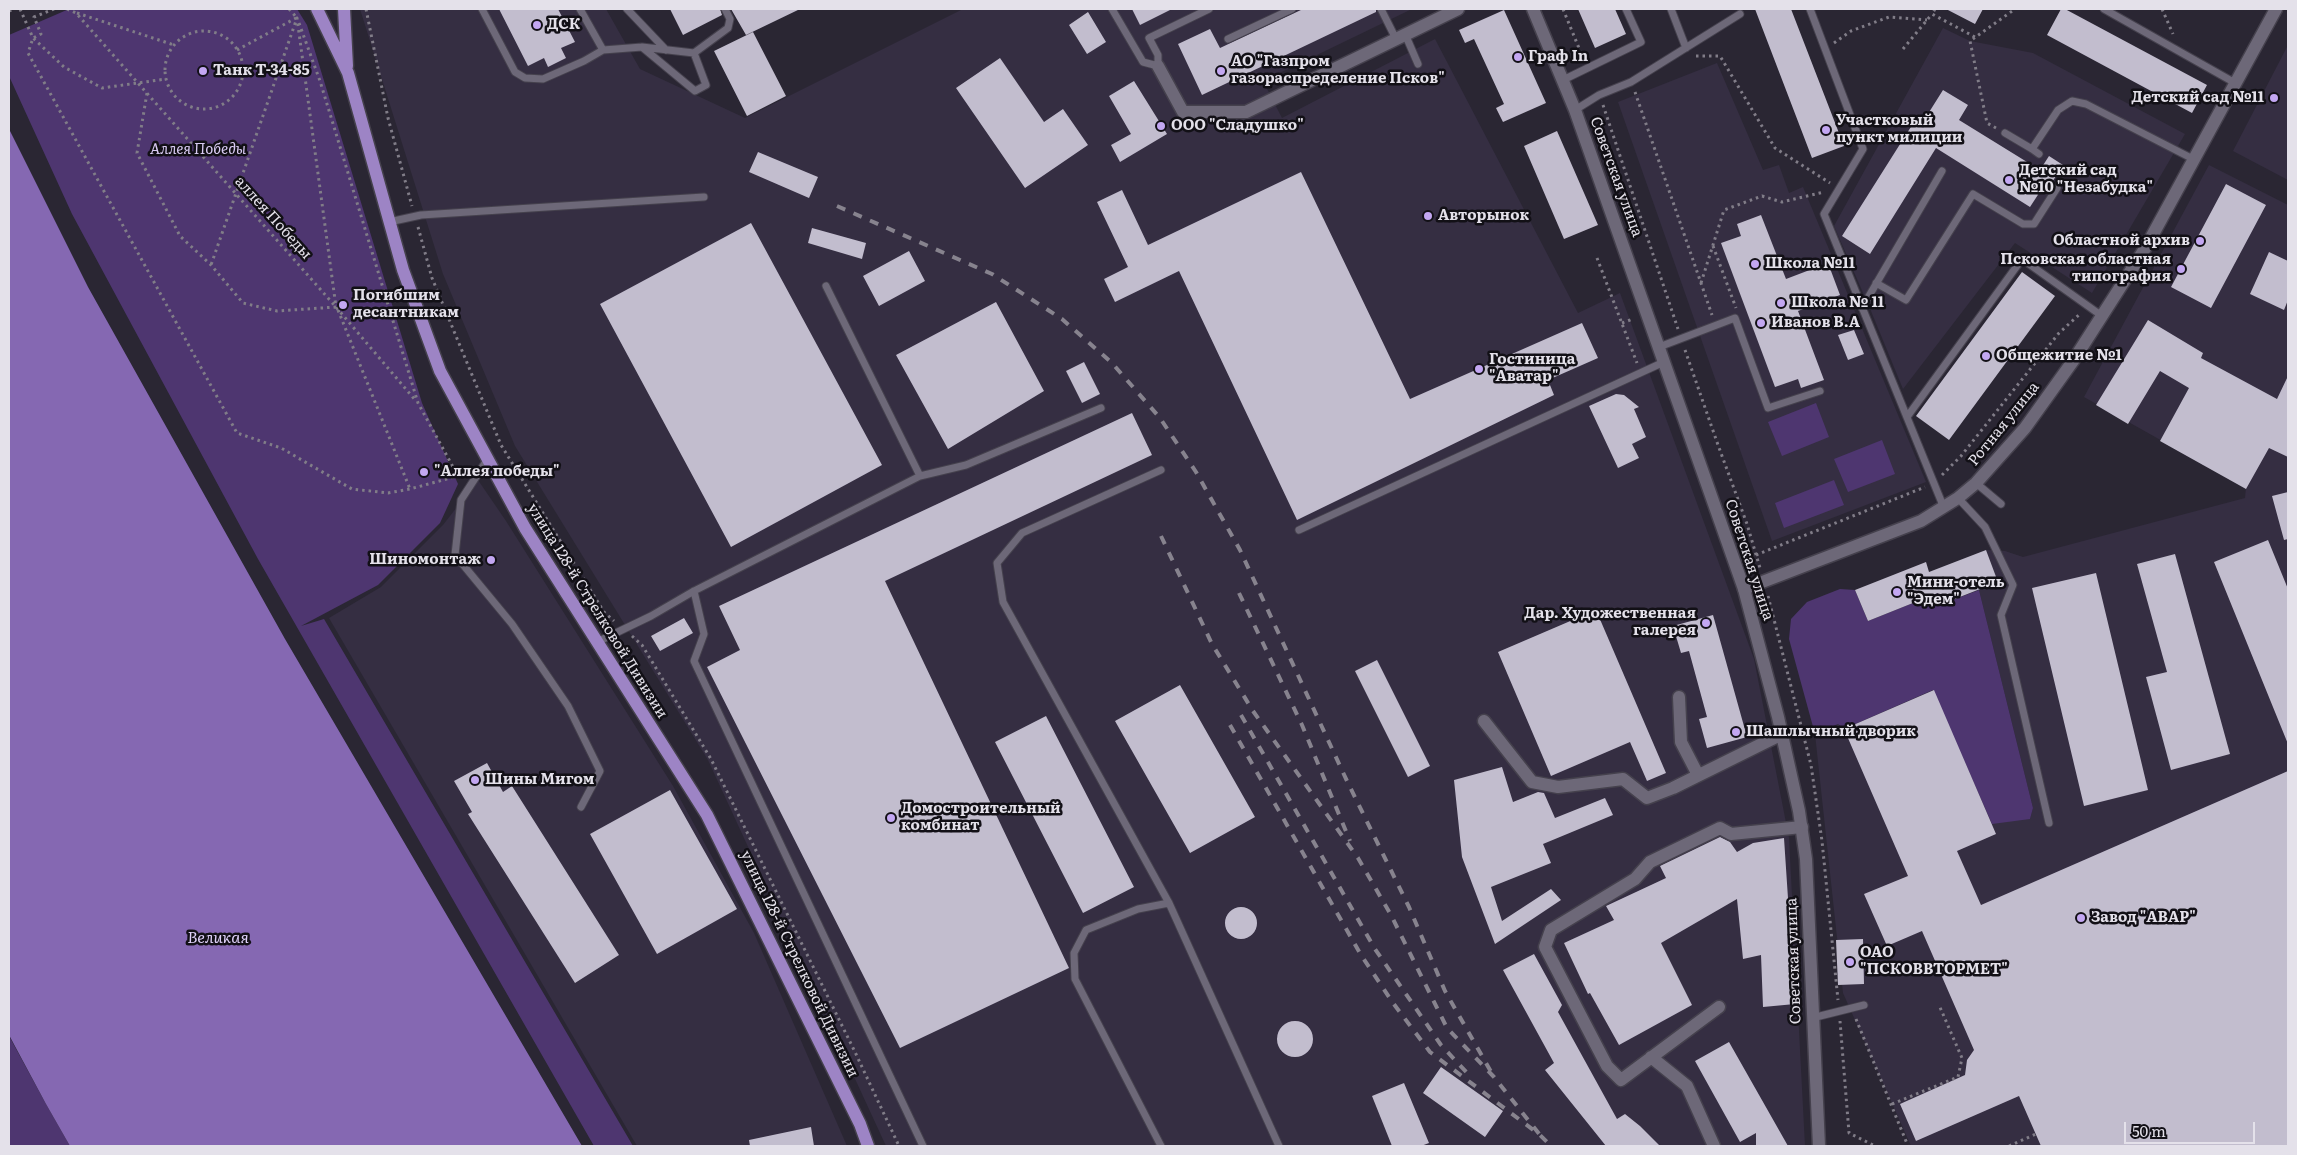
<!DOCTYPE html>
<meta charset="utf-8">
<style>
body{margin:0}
#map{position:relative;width:2297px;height:1155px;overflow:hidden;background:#2a2633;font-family:Literata,serif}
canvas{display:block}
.frame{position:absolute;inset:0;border:10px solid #e4e1ea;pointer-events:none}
.scale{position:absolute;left:2124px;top:1122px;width:131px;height:22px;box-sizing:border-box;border:2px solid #e4e1ea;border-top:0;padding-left:6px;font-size:15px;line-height:18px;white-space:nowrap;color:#e4e1ea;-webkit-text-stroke:4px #121016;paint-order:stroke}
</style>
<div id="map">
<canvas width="2297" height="1155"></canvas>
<div class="frame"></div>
<div class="scale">50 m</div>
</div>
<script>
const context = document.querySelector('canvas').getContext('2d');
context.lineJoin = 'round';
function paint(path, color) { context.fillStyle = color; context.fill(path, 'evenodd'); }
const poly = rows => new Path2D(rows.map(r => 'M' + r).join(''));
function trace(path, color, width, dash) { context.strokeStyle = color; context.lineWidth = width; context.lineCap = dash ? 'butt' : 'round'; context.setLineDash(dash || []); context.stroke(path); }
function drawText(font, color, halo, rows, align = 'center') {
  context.font = font + ' Literata,serif'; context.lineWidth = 5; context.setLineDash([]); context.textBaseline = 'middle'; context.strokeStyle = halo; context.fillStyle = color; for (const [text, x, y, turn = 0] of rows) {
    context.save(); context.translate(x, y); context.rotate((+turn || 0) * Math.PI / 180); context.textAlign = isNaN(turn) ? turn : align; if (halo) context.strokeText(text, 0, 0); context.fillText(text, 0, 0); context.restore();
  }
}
const built = poly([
 [360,9,606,9,640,69,745,118,963,9,1412,9,1263,81,1282,118,1435,39,1578,313,1620,293,1754,659,1789,838,1805,1146,886,1146,708,760,515,446,443,274],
 [1943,28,1970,41,2033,53,2185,134,2092,293,2015,243,1903,389,1871,311,1872,300,1864,295,1834,226],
 [2288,45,2288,180,2233,151],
 [1717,63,1763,170,1779,165,1789,193,1803,187,1926,482,1772,541,1618,102],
 [2209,165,2288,205,2288,1146,1911,1146,1843,993,1815,734,1838,724,1844,729,1934,690,2030,819,2033,808,1979,590,1998,582,1986,550,2005,551,2023,557,2245,498,2246,488,2084,397],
 [478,480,506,521,673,786,754,933,847,1146,637,1146,329,618,381,587,443,525]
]);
const green = poly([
 [69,9,297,9,307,25,422,403,458,484,440,523,378,585,301,626,324,619,633,1146,594,1146,258,559,72,214,9,76,9,35],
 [1816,403,1829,437,1782,456,1768,422],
 [1882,440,1895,474,1848,492,1834,459],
 [1834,480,1844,505,1784,528,1775,503],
 [1840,589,1855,590,1868,621,1938,593,1942,604,1979,590,2033,808,2030,819,1992,824,1933,690,1844,729,1838,724,1815,734,1789,639,1791,619,1807,602],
 [9,1036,46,1104,70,1146,9,1146]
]);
const water = poly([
 [9,129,88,287,285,639,582,1146,70,1146,46,1104,9,1035]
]);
const building = poly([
 [499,9,558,9,575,42,561,48,566,58,548,67,544,58,528,66],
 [670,9,720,9,722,15,683,35],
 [731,9,800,9,746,35],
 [1132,9,1172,9,1140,25],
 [1303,9,1376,9,1376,12,1202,95,1178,44,1210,29,1220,48],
 [1578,9,1615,9,1626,34,1595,48],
 [1755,9,1791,9,1844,146,1812,158],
 [1946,9,1983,9,1975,24],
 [2061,9,2065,9,2207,85,2192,113,2047,35],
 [1504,10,1546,103,1503,122,1496,108,1504,104,1474,39,1465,43,1459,30],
 [1088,12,1106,42,1087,54,1069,25],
 [753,32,786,96,747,116,714,51],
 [1000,58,1044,122,1063,109,1088,145,1025,188,956,88],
 [1134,81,1167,134,1120,162,1111,145,1131,134,1109,96],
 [1943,90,1968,105,1959,120,2040,170,2049,156,2063,165,2049,187,2045,184,2030,207,1936,148,1870,254,1842,236,1914,122,1921,125],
 [1557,131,1598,225,1564,239,1524,146],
 [758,152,818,177,809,198,749,172],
 [1301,172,1410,399,1582,323,1598,358,1548,380,1554,395,1297,520,1179,271,1115,302,1104,279,1128,267,1097,202,1122,190,1148,245],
 [2226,184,2266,205,2211,308,2171,287],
 [1761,215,1786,279,1828,263,1840,295,1798,311,1824,380,1801,388,1798,379,1775,387,1721,243,1741,236,1737,224],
 [751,223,882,465,731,547,600,304],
 [812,228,866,243,862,259,808,243],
 [909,251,925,281,879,306,863,276],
 [2269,252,2288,261,2288,300,2284,310,2250,294],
 [2022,272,2055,296,1949,440,1916,416],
 [996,302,1044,391,948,449,896,355],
 [2148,320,2203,353,2201,358,2277,399,2288,376,2288,457,2269,448,2246,489,2160,441,2189,388,2160,371,2128,424,2096,405],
 [1854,330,1864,354,1848,360,1838,335],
 [1084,362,1100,394,1082,403,1066,371],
 [1616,394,1624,395,1639,407,1634,409,1646,437,1632,444,1639,458,1618,468,1589,406],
 [1132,413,1152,455,885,581,1069,968,900,1048,707,667,740,650,719,606],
 [2288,492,2288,539,2284,540,2272,496],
 [2268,540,2288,589,2288,744,2214,562],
 [1986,550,1998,582,1942,604,1938,593,1868,621,1855,590,1926,562,1929,572],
 [2175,554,2230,754,2171,770,2146,677,2167,672,2137,564],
 [2096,573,2148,790,2084,806,2032,588],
 [1596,610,1666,773,1647,781,1630,742,1551,776,1498,652],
 [1713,615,1747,737,1707,748,1699,719,1707,717,1689,651,1681,653,1673,626],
 [684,618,693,633,660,651,651,636],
 [1377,660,1430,766,1408,777,1355,671],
 [1180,685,1255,817,1190,853,1115,721],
 [1934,690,1996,834,1957,851,1981,905,2288,771,2288,1146,2041,1146,2019,1096,1916,1141,1900,1104,1965,1075,1967,1060,1974,1050,1922,931,1887,946,1864,894,1908,876,1844,729],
 [1046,716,1134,887,1083,913,995,742],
 [487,763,503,792,512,786,619,955,575,983,468,814,472,812,454,781],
 [1502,767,1513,802,1538,792,1544,793,1555,818,1605,798,1613,815,1543,844,1551,863,1491,887,1502,921,1551,889,1561,900,1495,944,1462,857,1454,780],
 [670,790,737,909,657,954,590,834],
 [1720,837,1730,842,1737,852,1753,843,1784,838,1795,1004,1763,1007,1761,955,1743,959,1737,899,1661,943,1692,1005,1619,1045,1590,993,1588,994,1564,943,1614,920,1606,906,1666,878,1660,866],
 '1225 923a16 16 0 1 1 32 0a16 16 0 1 1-32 0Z',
 [1863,939,1864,984,1838,985,1836,940],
 [1534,954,1562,1005,1558,1012,1617,1119,1625,1114,1640,1126,1660,1146,1606,1146,1545,1070,1554,1063,1503,970],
 '1277 1039a18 18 0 1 1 36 0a18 18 0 1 1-36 0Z',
 [1729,1042,1788,1146,1756,1146,1756,1133,1740,1142,1695,1061],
 [1441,1067,1503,1111,1485,1137,1423,1093],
 [1404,1083,1429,1143,1421,1146,1392,1146,1372,1096],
 [811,1127,814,1146,750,1146,749,1140]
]);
const path = poly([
 [20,9,33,38,64,67,102,88,166,79],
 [54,9,34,17,41,34,33,38,28,53,237,433,281,448,352,489,388,493,410,489,458,476],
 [67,9,76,13,336,307,416,401],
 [289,9,297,18],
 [366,9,388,118,412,206],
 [1563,9,1583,58],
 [1935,9,1932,14,1975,37],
 [2162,9,2173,34],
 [9,11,14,9],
 [77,13,174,45],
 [299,23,320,81,418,403,458,476,460,476],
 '165 70a39 39 0 1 1 78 0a39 39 0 1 1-78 0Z',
 [1834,43,1851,31,1889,17,1927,20],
 [1903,49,1932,14],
 [237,50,296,18],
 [1696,56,1720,56,1775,148,1830,183],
 [1635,92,1712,315],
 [147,93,137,153,180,236,211,265,243,303,277,311,336,307,297,18,211,265],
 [1603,105,1678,329],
 [1996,128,1987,123,1970,41,2015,9],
 [418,227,432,278,501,445,604,612,614,621],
 [1713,246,1736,308],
 [1597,258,1637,363],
 [1701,283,1724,210,1762,196,1782,202,1824,192],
 [338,310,410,489],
 [1622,323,1633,319],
 [1685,350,1718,445,1747,524,1760,568],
 [1942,475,1961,456,2059,333,2081,313],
 [1756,555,1925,487],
 [1768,596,1811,765,1822,841,1838,1000],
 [632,636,642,645,711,759,855,1052,899,1146],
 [1856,1019,1908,1146],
 [1840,1021,1849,1133,1875,1146],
 [1892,1104,1958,1077,1962,1058,1939,1005],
 [2009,1146,2036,1134]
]);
const service = poly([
 [482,9,515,72,525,78,543,79,584,61,603,50],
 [580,9,603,50,642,47,695,91,706,85,694,53,728,28,730,19,725,9],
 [627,9,666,50],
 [1112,9,1143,62,1158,66,1158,55,1149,38,1209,9],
 [1381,9,1396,39],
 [1671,9,1686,48],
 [1810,9,1863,149,1824,214,1944,508],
 [2104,9,2237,84],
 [1405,34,1418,64],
 [1228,39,1292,9],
 [642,47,694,53],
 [1563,80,1641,42,1626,9],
 [1575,110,1599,95,1631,82,1740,14],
 [2005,133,2032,149],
 [2039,154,2032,149,2058,110,2072,101,2086,104,2195,160],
 [389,222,421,215,704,197],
 [1876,283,1906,300,1973,194,2023,224,2034,224,2057,188],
 [1862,308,1942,171],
 [1659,347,1735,318,1768,408,1820,391],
 [1907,417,2022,259,2102,316],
 [487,460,461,500,455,555,512,624,568,706,600,771,581,807],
 [1161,470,1022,533,997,563,1003,602,1169,903,1279,1146],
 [920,476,966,465,1101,408],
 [1976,483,2001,504],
 [1958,498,1985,527,2013,585,2001,615,2049,823],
 [1299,530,1664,362],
 [694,591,704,634,694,661,923,1146],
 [597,642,651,616,694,591,920,476,826,286],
 [1812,1018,1864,1005],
 [1161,1146,1075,979,1074,953,1086,930,1138,909,1169,903]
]);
const minor = poly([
 [1158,66,1183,112,1246,112,1458,9],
 [1744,589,1921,521,1958,498,1976,483,2025,428,2073,361,2146,247,2276,9],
 [1679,697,1681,742,1698,775],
 [1484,721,1532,782,1558,787,1623,779,1647,798,1673,788,1782,734],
 [1719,1007,1621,1080,1607,1066,1545,947,1551,930,1635,879,1650,862,1720,828,1731,834,1802,827],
 [1651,1057,1687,1086,1714,1146]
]);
const tertiary = poly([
 [1533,9,1575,110,1744,589,1778,717,1799,811,1806,859,1819,1146]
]);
const primary = poly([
 [317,9,348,73,403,270,440,371,525,528,707,815,860,1124,868,1146],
 [344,9,347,66]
]);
const rail = poly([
 [837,206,992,274,1062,319,1112,363,1160,418,1196,472,1240,550,1347,781,1409,907,1445,991,1494,1077],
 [1161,536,1212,644,1253,711,1358,858,1391,915,1447,1028,1494,1077,1540,1135],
 [1239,593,1302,725,1350,841],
 [1241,715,1375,949,1441,1045,1469,1075],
 [1230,725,1361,955,1393,1003,1430,1052,1540,1135,1551,1146]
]);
const markers = [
 [537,25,5,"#c3a7f2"],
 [1518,57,5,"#c3a7f2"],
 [203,71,5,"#c3a7f2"],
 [1221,71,5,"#c3a7f2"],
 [2274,98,5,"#c3a7f2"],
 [1161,126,5,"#c3a7f2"],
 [1826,130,5,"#c3a7f2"],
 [2009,180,5,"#c3a7f2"],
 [1428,216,5,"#c3a7f2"],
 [2200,241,5,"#c3a7f2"],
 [1755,264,5,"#c3a7f2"],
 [2181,269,5,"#c3a7f2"],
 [1781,303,5,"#c3a7f2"],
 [343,305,5,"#c3a7f2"],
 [1761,323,5,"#c3a7f2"],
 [1986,356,5,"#c3a7f2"],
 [1479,369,5,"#c3a7f2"],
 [424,472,5,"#c3a7f2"],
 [491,560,5,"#c3a7f2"],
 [1897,592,5,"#c3a7f2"],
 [1706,623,5,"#c3a7f2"],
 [1736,732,5,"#c3a7f2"],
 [475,780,5,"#c3a7f2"],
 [891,818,5,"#c3a7f2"],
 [2081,918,5,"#c3a7f2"],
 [1850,962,5,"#c3a7f2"]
];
const poiNames = [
 ["ДСК",547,25],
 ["Граф In",1528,57],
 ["АО \"Газпром",1231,62],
 ["газораспределение Псков\"",1231,79],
 ["Танк Т-34-85",213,71],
 ["Детский сад №11",2264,98,"right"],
 ["Участковый",1836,121],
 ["пункт милиции",1836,138],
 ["ООО \"Сладушко\"",1171,126],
 ["Детский сад",2019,171],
 ["№10 \"Незабудка\"",2019,188],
 ["Авторынок",1438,216],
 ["Областной архив",2190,241,"right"],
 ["Псковская областная",2171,260,"right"],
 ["типография",2171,277,"right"],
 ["Школа №11",1765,264],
 ["Погибшим",353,296],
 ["десантникам",353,313],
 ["Школа № 11",1791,303],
 ["Иванов В.А",1771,323],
 ["Общежитие №1",1996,356],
 ["Гостиница",1489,360],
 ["\"Аватар\"",1489,377],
 ["\"Аллея победы\"",434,472],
 ["Шиномонтаж",481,560,"right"],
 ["Мини-отель",1907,583],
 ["\"Эдем\"",1907,600],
 ["Дар. Художественная",1696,614,"right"],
 ["галерея",1696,631,"right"],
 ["Шашлычный дворик",1746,732],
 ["Шины Мигом",485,780],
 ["Домостроительный",901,809],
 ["комбинат",901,826],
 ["Завод \"АВАР\"",2091,918],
 ["ОАО",1860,953],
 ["\"ПСКОВВТОРМЕТ\"",1860,970]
];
const parkNames = [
 ["Аллея Победы",198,150]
];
const streetNames = [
 ["Советская улица",1616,177,70],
 ["аллея Победы",273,218,48],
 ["Ротная улица",2004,424,-51],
 ["Советская улица",1749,560,72],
 ["улица 128-й Стрелковой Дивизии",597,611,58],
 ["Советская улица",1794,961,-92],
 ["улица 128-й Стрелковой Дивизии",799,964,64]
];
const waterNames = [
 ["Великая",218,938]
];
paint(built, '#352e42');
paint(green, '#4e3670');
paint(water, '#8568b2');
paint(building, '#c2bdce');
trace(service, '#45414d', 9);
trace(minor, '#45414d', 15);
trace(tertiary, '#45414d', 15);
trace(primary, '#45414d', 15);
trace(path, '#817d88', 3, [2.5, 4]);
trace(service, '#6d6878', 7);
trace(minor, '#6d6878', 12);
trace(tertiary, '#6d6878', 12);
trace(primary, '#9d84c5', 12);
trace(rail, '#87838e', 4, [9, 9]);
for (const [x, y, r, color] of markers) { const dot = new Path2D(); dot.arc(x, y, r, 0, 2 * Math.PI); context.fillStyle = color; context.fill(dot); trace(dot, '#121016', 2); }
drawText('bold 15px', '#e4e1ea', '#121016', poiNames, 'left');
drawText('italic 15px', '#d9cbf3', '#121016', parkNames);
drawText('15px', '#e4e1ea', '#121016', streetNames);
drawText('italic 16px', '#dfd1f9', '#121016', waterNames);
</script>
